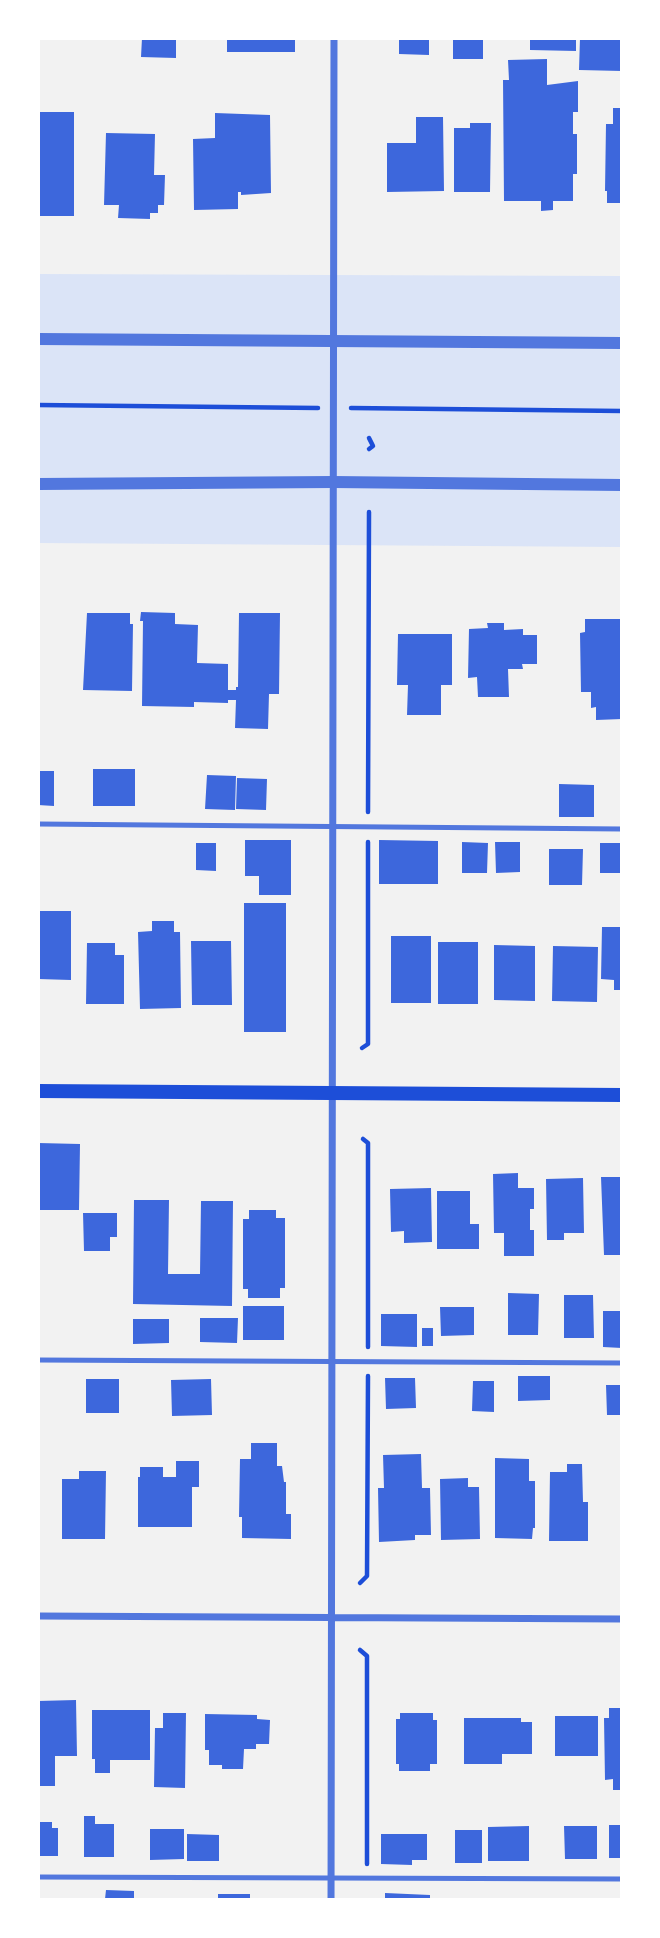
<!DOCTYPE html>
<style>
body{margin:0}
#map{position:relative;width:660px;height:1938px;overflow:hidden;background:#f2f2f2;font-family:"DejaVu Sans",sans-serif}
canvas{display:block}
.frame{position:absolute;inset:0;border:40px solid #fff;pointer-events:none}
</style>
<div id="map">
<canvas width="660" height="1938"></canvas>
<div class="frame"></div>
</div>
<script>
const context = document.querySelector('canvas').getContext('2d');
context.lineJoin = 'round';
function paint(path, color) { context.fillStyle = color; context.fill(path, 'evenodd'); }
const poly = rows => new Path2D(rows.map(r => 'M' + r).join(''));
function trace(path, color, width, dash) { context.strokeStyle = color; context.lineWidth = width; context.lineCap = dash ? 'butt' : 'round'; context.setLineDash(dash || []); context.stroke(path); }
const green = poly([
 [39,274,621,276,621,547,39,543]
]);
const building = poly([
 [142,38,176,38,176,58,141,57],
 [227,38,295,38,295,52,227,52],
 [399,38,429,38,429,55,399,54],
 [453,38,483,38,483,59,453,59],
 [530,38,576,38,576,51,530,50],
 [580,38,622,38,622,71,579,70],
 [547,59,547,85,578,81,578,112,573,112,573,134,577,134,577,174,573,174,573,201,553,201,553,210,541,211,541,201,504,201,503,80,509,80,508,60],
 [613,108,622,108,622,203,607,203,607,191,605,191,606,124,613,124],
 [38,112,74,112,74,216,38,216],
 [215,113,270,115,271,193,241,195,241,192,238,192,238,209,194,210,193,139,215,138],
 [416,117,443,117,444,191,387,192,387,143,416,143],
 [470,123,491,123,490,192,454,192,454,128,470,128],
 [106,133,155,134,154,175,165,175,164,205,158,205,158,213,150,213,150,219,118,218,119,205,104,205],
 [141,612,175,613,175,624,198,625,197,663,228,664,228,690,236,690,236,687,238,687,239,613,280,613,279,694,269,694,268,729,235,728,236,700,228,700,228,703,194,702,194,707,142,706,143,621,140,621],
 [87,613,130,613,130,624,133,624,132,691,83,690],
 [585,619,622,619,622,719,596,720,596,707,591,708,591,692,581,692,580,633,585,632],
 [487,623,504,623,504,630,523,629,523,635,537,635,537,664,522,664,523,669,508,669,509,697,478,697,477,677,468,678,469,629,488,628],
 [398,634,452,634,452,685,441,685,441,715,407,715,408,685,397,685],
 [93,769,135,769,135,806,93,806],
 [38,771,54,771,54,806,38,805],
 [207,775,236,776,235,810,205,809],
 [237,778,267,779,266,810,236,809],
 [559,784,594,785,594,817,559,817],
 [245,840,291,840,291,895,259,895,259,876,245,876],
 [379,840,438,841,438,884,379,884],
 [462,842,488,843,487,873,462,873],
 [495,842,520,842,520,872,496,873],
 [196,843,216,843,216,871,196,870],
 [600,843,622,843,622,873,600,873],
 [549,849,583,849,582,885,549,885],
 [244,903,286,903,286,1032,244,1032],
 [38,911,71,911,71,980,38,979],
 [152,921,174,921,174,932,180,932,181,1008,140,1009,138,932,152,931],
 [602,927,622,927,622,990,614,990,614,980,601,979],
 [391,936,431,936,431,1003,391,1003],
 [191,941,231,941,232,1005,192,1005],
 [438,942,478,942,478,1004,438,1004],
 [87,943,115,943,115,955,124,955,124,1004,86,1004],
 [494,945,535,946,535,1001,494,1000],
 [553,946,598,947,597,1002,552,1001],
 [38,1143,80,1144,79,1210,38,1210],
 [518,1173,518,1188,534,1188,534,1209,530,1209,530,1230,534,1230,534,1256,504,1256,504,1233,494,1233,493,1174],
 [601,1177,622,1177,622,1255,604,1255],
 [583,1178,584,1233,564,1233,564,1240,547,1240,546,1179],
 [431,1188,432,1242,404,1243,404,1231,391,1232,390,1189],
 [437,1191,470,1191,470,1224,479,1224,479,1249,437,1249],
 [134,1200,169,1200,168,1274,200,1274,201,1201,233,1201,232,1306,133,1304],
 [249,1210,276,1210,276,1218,285,1218,285,1288,280,1288,280,1298,248,1298,248,1289,243,1289,243,1219,249,1219],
 [83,1213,117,1213,117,1237,110,1237,110,1251,84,1251],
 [508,1293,539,1294,538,1335,508,1335],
 [564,1295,593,1295,594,1338,564,1338],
 [243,1306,284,1306,284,1340,243,1340],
 [440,1307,474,1307,474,1335,441,1336],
 [603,1311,622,1311,622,1348,603,1347],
 [381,1314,417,1314,417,1347,381,1346],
 [200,1318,238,1318,237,1343,200,1342],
 [133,1319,169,1319,169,1343,133,1344],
 [422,1328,433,1328,433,1346,422,1346],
 [518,1376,550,1376,550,1400,518,1401],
 [385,1378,415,1378,416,1408,386,1409],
 [86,1379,119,1379,119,1413,86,1413],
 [211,1379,212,1415,172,1416,171,1380],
 [473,1381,494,1381,494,1412,472,1411],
 [606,1385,622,1385,622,1415,607,1415],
 [251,1443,277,1443,277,1466,282,1466,284,1482,286,1482,286,1514,291,1514,291,1539,242,1538,242,1517,239,1517,240,1459,251,1459],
 [421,1454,422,1488,430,1488,431,1535,415,1535,415,1540,379,1542,378,1488,384,1488,383,1455],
 [495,1458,529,1459,529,1481,535,1481,535,1528,533,1528,532,1539,495,1538],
 [176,1461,199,1461,199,1487,192,1487,192,1527,138,1527,138,1477,140,1477,140,1467,163,1467,163,1477,176,1477],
 [567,1464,582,1464,583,1502,588,1502,588,1541,549,1541,550,1472,567,1472],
 [79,1471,106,1471,105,1539,62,1539,62,1479,79,1479],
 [468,1478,468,1487,479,1487,480,1539,441,1540,440,1479],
 [76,1700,77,1756,55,1756,55,1786,38,1786,38,1701],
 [609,1708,622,1708,622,1790,613,1790,613,1779,605,1780,604,1718,609,1718],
 [92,1710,150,1710,150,1760,110,1760,110,1773,95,1773,95,1759,92,1759],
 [163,1713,186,1713,185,1788,154,1787,155,1728,163,1728],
 [400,1713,433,1713,433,1720,437,1720,437,1764,430,1764,430,1771,399,1771,399,1764,396,1764,396,1719,400,1719],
 [205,1714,257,1715,257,1719,270,1720,269,1744,256,1744,256,1749,244,1749,243,1769,222,1769,222,1765,209,1765,209,1750,205,1750],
 [555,1716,598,1716,598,1756,555,1756],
 [464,1718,521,1718,521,1722,532,1722,532,1754,502,1754,502,1764,464,1764],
 [84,1816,95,1816,95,1824,114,1824,114,1857,84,1857],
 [38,1822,52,1822,52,1828,58,1828,58,1856,38,1856],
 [609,1825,622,1825,622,1858,609,1858],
 [529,1826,529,1861,488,1861,488,1827],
 [564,1826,597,1826,597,1859,565,1859],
 [150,1829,184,1829,184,1859,150,1860],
 [455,1830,482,1830,482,1863,455,1863],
 [187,1834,219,1835,219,1861,187,1861],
 [381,1834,427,1834,427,1860,412,1860,412,1865,381,1864],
 [106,1890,134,1891,134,1899,105,1899],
 [385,1893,430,1895,430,1899,385,1899],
 [218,1894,250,1894,250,1899,218,1899]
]);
const path = poly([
 [38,405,318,408],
 [351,408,622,411],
 [369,438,373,446,369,449],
 [368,812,369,512],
 [362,1048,368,1044,368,842],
 [363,1139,368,1143,368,1347],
 [360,1583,367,1576,368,1376],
 [360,1650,367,1656,367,1864]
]);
const service = poly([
 [38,824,622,829],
 [38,1360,622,1363],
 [38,1877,622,1879]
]);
const minor = poly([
 [38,1616,622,1619],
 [331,1899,334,38]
]);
const tertiary = poly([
 [38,339,622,343],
 [38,484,333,482,622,485]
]);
const secondary = poly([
 [38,1091,622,1095]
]);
paint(green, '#dbe4f7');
paint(building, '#3d67dc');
trace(path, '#1d4ed8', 4.5);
trace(service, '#5277de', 5);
trace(minor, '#5277de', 7);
trace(tertiary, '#5277de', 12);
trace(secondary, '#1d4ed8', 14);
</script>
